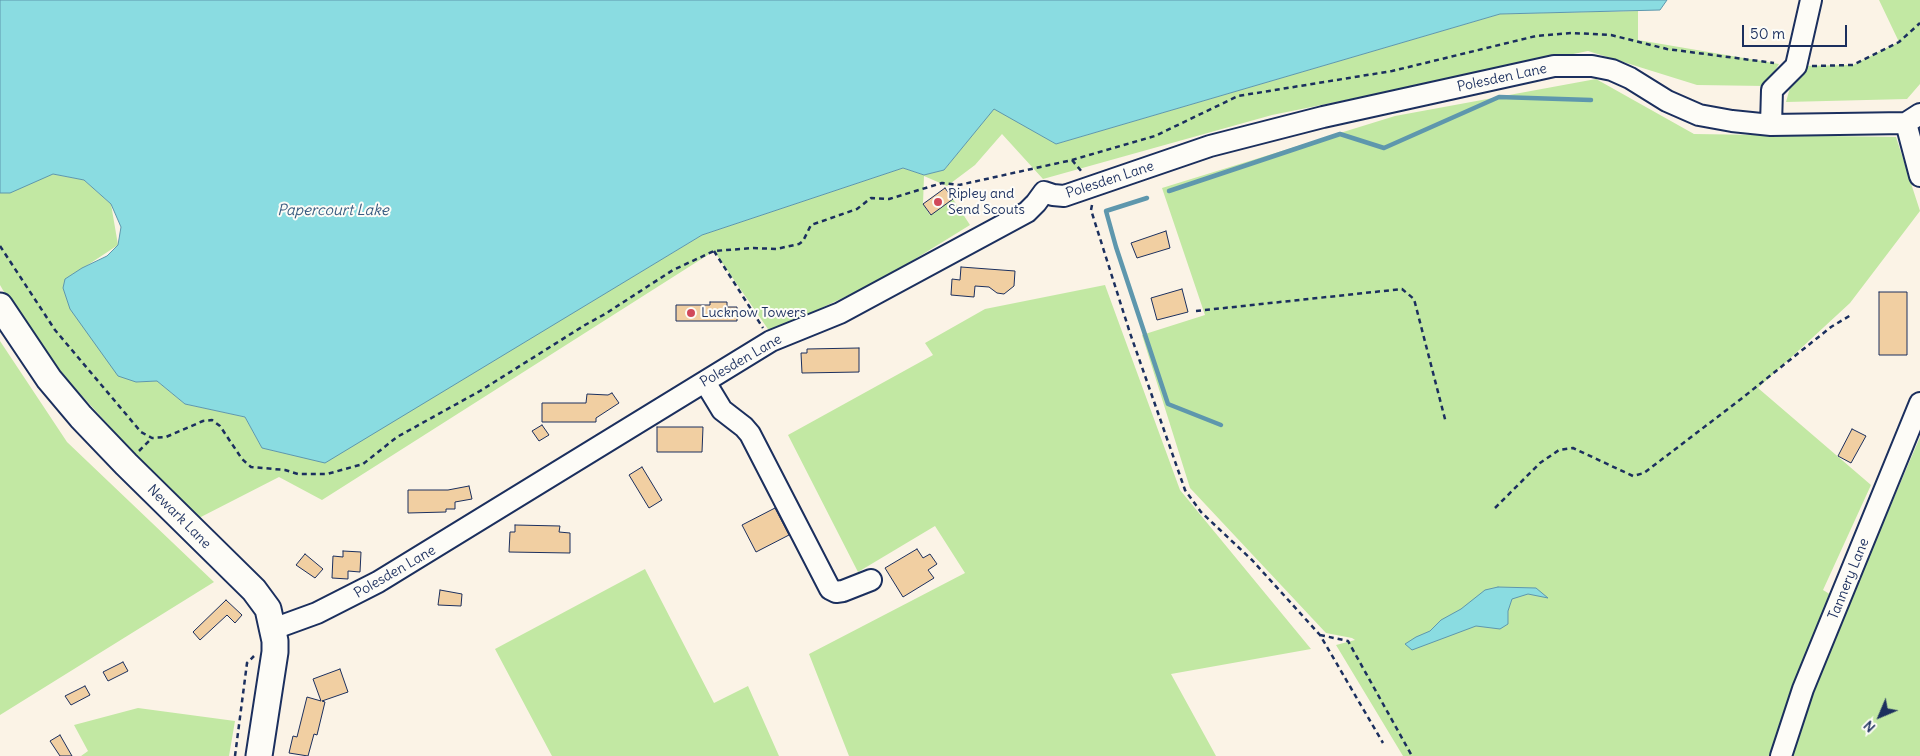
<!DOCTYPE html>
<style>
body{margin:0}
#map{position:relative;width:1920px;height:756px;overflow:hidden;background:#fbf3e6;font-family:Delius,sans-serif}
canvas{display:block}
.north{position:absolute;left:1855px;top:691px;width:50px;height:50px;-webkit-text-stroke:4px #fdfcf7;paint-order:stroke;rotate:225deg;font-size:14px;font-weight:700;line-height:20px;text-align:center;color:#1b2f5e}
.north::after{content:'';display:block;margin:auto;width:18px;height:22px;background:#1b2f5e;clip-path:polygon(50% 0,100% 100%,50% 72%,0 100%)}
.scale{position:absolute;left:1742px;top:25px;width:105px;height:22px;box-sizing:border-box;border:2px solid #1b2f5e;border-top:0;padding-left:6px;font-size:15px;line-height:18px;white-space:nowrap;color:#1b2f5e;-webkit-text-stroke:4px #fdfcf7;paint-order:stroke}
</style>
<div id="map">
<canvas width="1920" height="756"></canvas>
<div class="north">N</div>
<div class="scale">50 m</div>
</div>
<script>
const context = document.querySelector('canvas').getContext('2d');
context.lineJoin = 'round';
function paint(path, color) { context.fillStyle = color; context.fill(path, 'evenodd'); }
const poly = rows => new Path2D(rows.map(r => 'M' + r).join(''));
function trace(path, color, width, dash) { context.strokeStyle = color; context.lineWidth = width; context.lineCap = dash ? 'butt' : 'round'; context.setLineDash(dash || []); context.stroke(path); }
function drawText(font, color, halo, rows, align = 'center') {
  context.font = font + ' Delius,sans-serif'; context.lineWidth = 4; context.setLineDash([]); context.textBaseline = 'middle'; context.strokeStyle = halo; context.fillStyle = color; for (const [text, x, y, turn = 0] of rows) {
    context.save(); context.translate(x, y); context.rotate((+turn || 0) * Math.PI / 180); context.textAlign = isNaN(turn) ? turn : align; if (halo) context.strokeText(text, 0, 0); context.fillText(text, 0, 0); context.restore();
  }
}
const green = poly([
 [1879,0,1920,0,1920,84,1907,99,1786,102,1796,66,1853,65,1899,42],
 [1638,11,1638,40,1779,64,1765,86,1697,85,1588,51,1272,115,1043,179,1002,134,975,165,947,186,924,176,923,204,930,215,953,199,970,225,881,280,770,332,714,251,322,500,279,477,195,520,33,342,0,285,0,191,53,174,84,180,111,204,118,245,65,280,136,382,157,381,185,404,245,417,262,448,324,462,702,235,903,168,924,175,944,170,994,108,1056,144,1500,14],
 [1596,79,1694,134,1896,137,1920,211,1850,303,1758,388,1871,485,1823,590,1848,605,1920,437,1920,756,1403,756,1336,645,1355,640,1352,638,1326,633,1190,488,1142,335,1205,315,1162,188,1395,116],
 [1105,285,1180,490,1311,649,1171,674,1216,756,849,756,809,654,965,573,935,526,858,572,788,435,933,355,925,343,985,309],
 [0,341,67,442,214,582,0,715],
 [645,569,714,703,748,686,779,756,552,756,495,649],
 [138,708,235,721,229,756,81,756,88,751,74,725]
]);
const water = poly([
 [0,0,1667,0,1660,10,1500,14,1056,144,994,109,944,170,924,175,903,168,702,235,325,463,262,448,245,417,185,404,157,381,136,382,118,376,70,309,63,288,65,279,82,268,107,256,118,245,121,227,111,204,84,180,53,174,10,193,0,193,0,0],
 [1498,587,1536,588,1548,598,1528,594,1512,599,1508,611,1508,624,1500,629,1476,626,1412,650,1405,644,1416,637,1430,631,1441,620,1461,609,1485,590,1498,587]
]);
const stream = poly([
 [1169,191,1340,134,1384,148,1499,97,1591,100],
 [1147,198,1106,211,1116,247,1168,404,1221,425]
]);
const building = poly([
 [945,188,953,199,931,215,923,204,945,188],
 [1166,231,1170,248,1137,258,1131,243,1166,231],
 [961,267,1015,271,1014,286,1004,294,997,293,989,287,975,286,974,297,951,295,952,279,960,280,961,267],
 [1182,289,1188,312,1157,320,1151,298,1182,289],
 [1879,292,1907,292,1907,355,1879,355,1879,292],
 [710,302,727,302,727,307,737,307,737,321,676,321,676,305,710,305,710,302],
 [859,348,859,372,802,373,801,353,807,353,807,349,859,348],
 [612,393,619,403,596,418,596,422,542,422,542,403,586,403,587,394,608,395,612,393],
 [542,425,549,435,539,441,532,431,542,425],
 [657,427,703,427,702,452,657,452,657,427],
 [1852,429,1866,436,1851,463,1838,456,1852,429],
 [642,467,662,500,649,508,629,475,642,467],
 [469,486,472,499,455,502,455,509,446,509,446,512,408,513,408,490,448,490,469,486],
 [775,508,789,535,756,552,742,525,775,508],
 [515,525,560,526,559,532,570,533,570,553,509,552,510,532,515,532,515,525],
 [917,549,923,558,930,554,937,564,928,570,934,578,903,597,885,568,917,549],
 [343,551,361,552,360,572,348,571,348,579,332,578,333,556,343,557,343,551],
 [305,554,323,569,315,578,296,565,305,554],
 [440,590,462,594,461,606,438,605,440,590],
 [226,600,242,615,235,623,227,615,200,640,193,632,226,600],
 [123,662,128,671,108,681,103,672,123,662],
 [340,669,348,692,322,701,325,702,317,735,314,734,308,756,289,753,293,736,297,737,307,697,321,701,313,679,340,669],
 [85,686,90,695,71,705,65,696,85,686],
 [60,735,72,756,60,756,50,741,60,735]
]);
const path = poly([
 [1812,66,1853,65,1899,42,1920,23],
 [1072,160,1082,172],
 [1092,205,1091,210,1130,333,1185,490,1201,512,1252,560,1320,635,1383,743],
 [0,246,55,330,141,432,152,438,166,437,203,421,212,420,220,426,242,459,251,467,285,470,298,474,327,474,363,464,397,437,480,391,585,325,605,314,673,270,714,251,753,248,776,249,799,244,803,241,811,225,857,209,871,198,889,199,942,183,959,185,1072,160,1155,136,1238,96,1392,71,1536,36,1572,33,1611,35,1667,49,1774,63],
 [714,251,763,328],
 [1196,311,1402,289,1414,299,1446,423],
 [139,451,152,438],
 [1495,508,1540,463,1559,450,1573,448,1633,476,1644,473,1741,399,1831,327,1851,315],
 [1320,635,1348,641,1412,756],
 [235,756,247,663,254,656]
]);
const minor = poly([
 [1906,123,1920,176],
 [1771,125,1772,90,1796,66,1811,0],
 [705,382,722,410,744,427,750,434,830,589,836,592,843,591,871,580],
 [273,629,317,613,378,582,771,341,840,313,1027,212,1036,203,1044,192,1053,195,1064,196,1210,146,1323,117,1554,66,1592,66,1612,70,1630,78,1667,101,1699,115,1732,121,1771,125,1906,123,1920,114],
 [1781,756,1803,689,1920,403]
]);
const major = poly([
 [0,306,49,379,81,417,126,464,254,590,268,609,275,641,275,652,259,756]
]);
const markers = [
 [938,202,5,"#d1495b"],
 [691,313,5,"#d1495b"]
];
const streetNames = [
 ["Polesden Lane",1502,78,-12],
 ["Polesden Lane",1110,180,-18],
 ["Polesden Lane",741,361,-30],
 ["Newark Lane",179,517,45],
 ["Polesden Lane",395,572,-30],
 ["Tannery Lane",1849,579,-68]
];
const poiNames = [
 ["Ripley and",948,194],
 ["Send Scouts",948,210],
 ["Lucknow Towers",701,313]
];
const waterNames = [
 ["Papercourt Lake",333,211]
];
paint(green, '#c2e8a3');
paint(water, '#8adce1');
trace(water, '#5e97ad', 1);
trace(stream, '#5e97ad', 4.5);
paint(building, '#f1cfa2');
trace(building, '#1b2f5e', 1);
trace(minor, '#1b2f5e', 24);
trace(major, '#1b2f5e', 29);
trace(path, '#1b2f5e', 2.5, [5, 4]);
trace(minor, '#fdfcf7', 20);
trace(major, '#fdfcf7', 25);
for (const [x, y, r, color] of markers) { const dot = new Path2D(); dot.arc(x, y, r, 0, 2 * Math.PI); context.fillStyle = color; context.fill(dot); trace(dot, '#fdfcf7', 2); }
drawText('14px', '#1b2f5e', '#fdfcf7', streetNames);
drawText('14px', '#1b2f5e', '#fdfcf7', poiNames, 'left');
drawText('italic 15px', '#375a7f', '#fdfcf7', waterNames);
</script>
